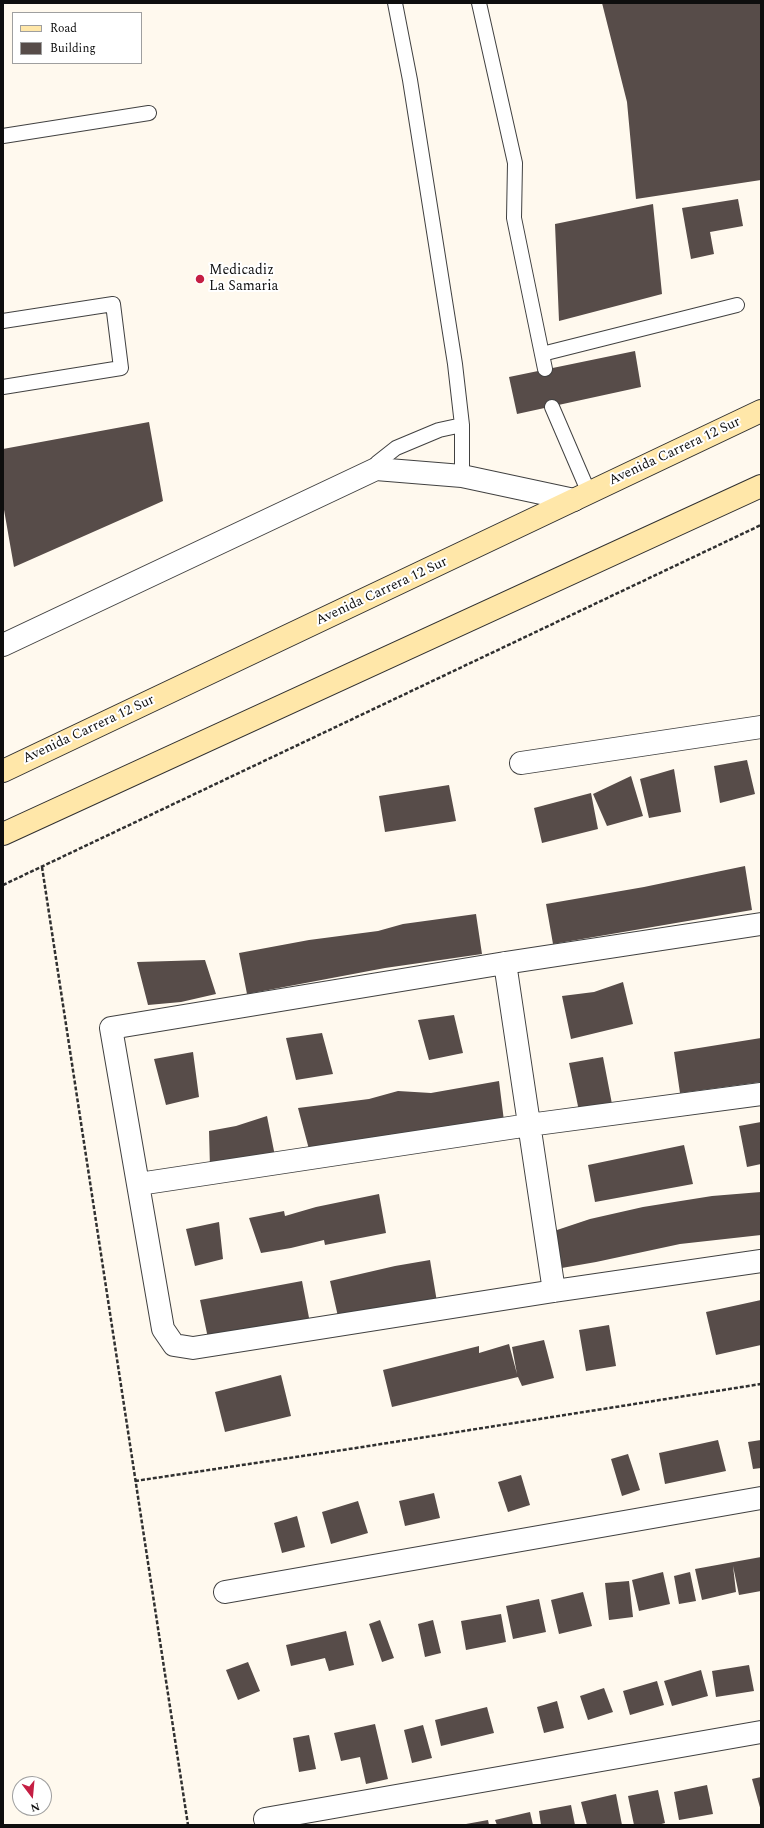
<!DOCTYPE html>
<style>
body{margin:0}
#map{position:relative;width:764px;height:1828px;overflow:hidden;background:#fff9ee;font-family:Spectral,serif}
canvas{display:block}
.frame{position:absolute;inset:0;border:4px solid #0e0e0e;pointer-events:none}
.legend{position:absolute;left:12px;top:12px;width:130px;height:52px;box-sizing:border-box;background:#fff;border:1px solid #9f9f9f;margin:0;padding:5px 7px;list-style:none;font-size:12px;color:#0e0e0e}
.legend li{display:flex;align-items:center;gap:8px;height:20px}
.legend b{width:20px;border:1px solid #9f9f9f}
.north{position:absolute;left:12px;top:1776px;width:40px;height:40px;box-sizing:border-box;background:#fff;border:1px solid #9f9f9f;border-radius:50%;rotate:164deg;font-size:11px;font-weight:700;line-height:16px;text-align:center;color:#0e0e0e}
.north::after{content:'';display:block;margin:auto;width:14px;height:18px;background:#c51e43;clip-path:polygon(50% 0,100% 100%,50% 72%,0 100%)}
</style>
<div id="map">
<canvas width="764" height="1828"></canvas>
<div class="frame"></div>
<ul class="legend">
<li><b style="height:5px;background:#ffe7a9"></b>Road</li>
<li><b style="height:11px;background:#574c49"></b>Building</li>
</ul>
<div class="north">N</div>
</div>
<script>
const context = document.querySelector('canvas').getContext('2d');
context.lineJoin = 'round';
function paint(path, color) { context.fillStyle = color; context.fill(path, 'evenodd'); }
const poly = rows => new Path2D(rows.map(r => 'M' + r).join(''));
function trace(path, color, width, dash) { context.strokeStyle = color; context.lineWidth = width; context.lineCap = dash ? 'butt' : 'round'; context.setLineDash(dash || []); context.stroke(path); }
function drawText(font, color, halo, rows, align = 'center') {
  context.font = font + ' Spectral,serif'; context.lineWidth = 4; context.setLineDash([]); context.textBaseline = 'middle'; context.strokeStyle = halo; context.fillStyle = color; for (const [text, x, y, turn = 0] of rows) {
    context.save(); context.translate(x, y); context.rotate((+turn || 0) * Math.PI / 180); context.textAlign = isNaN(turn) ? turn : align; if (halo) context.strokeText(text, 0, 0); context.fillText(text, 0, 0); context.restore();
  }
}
const building = poly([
 [602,3,761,3,761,180,636,199,627,102],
 [738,199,743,226,710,232,714,254,691,259,682,208],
 [653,204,662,294,559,321,555,224],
 [635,351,641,387,517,414,509,377],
 [149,422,163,501,14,567,3,504,3,449],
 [747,760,755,794,720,803,714,766],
 [674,769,681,812,649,818,640,779],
 [631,776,643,816,607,826,593,794],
 [449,785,456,821,385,832,379,796],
 [591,793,598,829,542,843,534,808],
 [745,866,752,910,553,944,546,904,644,887],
 [476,914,482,954,385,968,247,994,239,953,309,940,378,931,403,924],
 [205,960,216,994,181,1002,148,1005,137,962],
 [623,982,633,1024,571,1039,562,996,594,992],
 [454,1015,463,1053,429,1060,418,1020],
 [322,1033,333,1074,296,1080,286,1038],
 [761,1038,761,1082,680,1093,674,1052],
 [193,1052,199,1097,166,1105,154,1059],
 [603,1057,612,1104,579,1111,569,1063],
 [499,1081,504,1121,310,1153,298,1108,369,1099,398,1091,431,1093],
 [267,1116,275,1156,210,1168,209,1131,236,1126],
 [761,1122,761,1164,747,1167,739,1126],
 [684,1145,693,1184,595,1202,588,1165],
 [761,1192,761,1235,680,1244,596,1262,556,1269,551,1232,590,1219,643,1207,712,1196],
 [379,1194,386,1233,325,1245,324,1240,291,1248,261,1253,249,1218,284,1211,285,1216,316,1207],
 [219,1222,223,1259,195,1266,186,1229],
 [430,1260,437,1302,339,1321,330,1281,395,1266],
 [302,1281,310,1323,209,1343,200,1300],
 [761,1300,761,1345,716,1355,706,1312],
 [609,1325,616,1366,586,1371,579,1330],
 [544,1340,554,1378,522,1386,518,1377,392,1407,383,1370,479,1346,479,1353,509,1344,517,1374,512,1347],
 [281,1375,291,1416,225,1432,215,1392],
 [718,1440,726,1471,665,1484,659,1453],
 [761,1440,761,1468,753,1469,748,1442],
 [628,1454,640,1490,622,1496,611,1459],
 [521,1475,530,1505,508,1512,498,1482],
 [434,1493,440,1518,405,1526,399,1501],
 [358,1501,368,1533,331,1544,322,1512],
 [297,1516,305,1547,282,1553,274,1523],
 [761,1557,761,1591,739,1595,733,1566,736,1592,702,1600,695,1569],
 [663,1572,670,1604,639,1611,632,1580],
 [690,1572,696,1601,679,1604,674,1576],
 [629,1581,633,1617,609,1620,605,1583],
 [583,1592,592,1626,559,1634,551,1600],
 [539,1599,546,1632,513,1639,506,1606],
 [501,1614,506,1642,466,1650,461,1621],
 [380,1620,394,1658,382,1662,369,1624],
 [433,1620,441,1653,425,1657,418,1624],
 [346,1631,354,1665,329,1671,325,1658,291,1666,286,1645],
 [248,1662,260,1691,238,1700,226,1670],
 [749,1665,754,1691,716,1697,712,1671],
 [701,1670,708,1696,672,1706,664,1681],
 [657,1681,664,1705,630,1715,623,1691],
 [604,1688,613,1712,588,1720,580,1696],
 [557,1701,564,1728,544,1733,537,1707],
 [487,1707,494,1733,441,1746,435,1720],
 [375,1724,388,1779,366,1784,360,1757,341,1761,334,1733],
 [423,1725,432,1758,412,1763,404,1730],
 [309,1735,316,1769,299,1772,293,1738],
 [761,1777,761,1811,752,1779],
 [707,1785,713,1814,679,1820,674,1792],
 [658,1790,665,1823,658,1825,634,1825,628,1796],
 [616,1794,622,1825,587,1825,581,1802],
 [571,1805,575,1825,541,1825,539,1811],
 [530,1812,533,1825,497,1825,495,1820],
 [488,1820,489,1825,466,1825,466,1824]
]);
const path = poly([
 [42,867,188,1825],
 [3,885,761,525],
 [135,1481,356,1448,761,1384]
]);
const lane = poly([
 [395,3,410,80,455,364,462,425,462,476],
 [479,3,515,163,514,218,545,369],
 [3,136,149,113],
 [3,321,113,304,121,368,3,387],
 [542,354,737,305],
 [552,407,589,493],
 [376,469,377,463,396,448,439,430,462,425]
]);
const street = poly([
 [3,645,376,469,462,476,574,500],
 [521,763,761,727],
 [761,924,505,963,111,1028,163,1329,174,1345,193,1348,554,1291,761,1261],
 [505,963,554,1291],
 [139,1184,529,1125,761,1094],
 [225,1592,761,1498],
 [265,1819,761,1732]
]);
const secondary = poly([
 [3,771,761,411],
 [3,834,761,486]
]);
const markers = [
 [200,279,5,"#c51e43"]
];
const poiNames = [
 ["Medicadiz",209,271],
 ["La Samaria",209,287]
];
const streetNames = [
 ["Avenida Carrera 12 Sur",675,452,-25],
 ["Avenida Carrera 12 Sur",382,592,-25],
 ["Avenida Carrera 12 Sur",89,730,-25]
];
paint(building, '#574c49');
trace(lane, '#414141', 16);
trace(street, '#414141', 24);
trace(secondary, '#303030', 24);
trace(path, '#303030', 2.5, [4, 2]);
trace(lane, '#fff', 14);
trace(street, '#fff', 22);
trace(secondary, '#ffe7a9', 22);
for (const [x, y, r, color] of markers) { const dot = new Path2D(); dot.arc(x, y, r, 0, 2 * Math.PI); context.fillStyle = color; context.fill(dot); trace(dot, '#fff', 1.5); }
drawText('14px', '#0e0e0e', '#fff', poiNames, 'left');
drawText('14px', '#0e0e0e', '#fff', streetNames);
</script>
